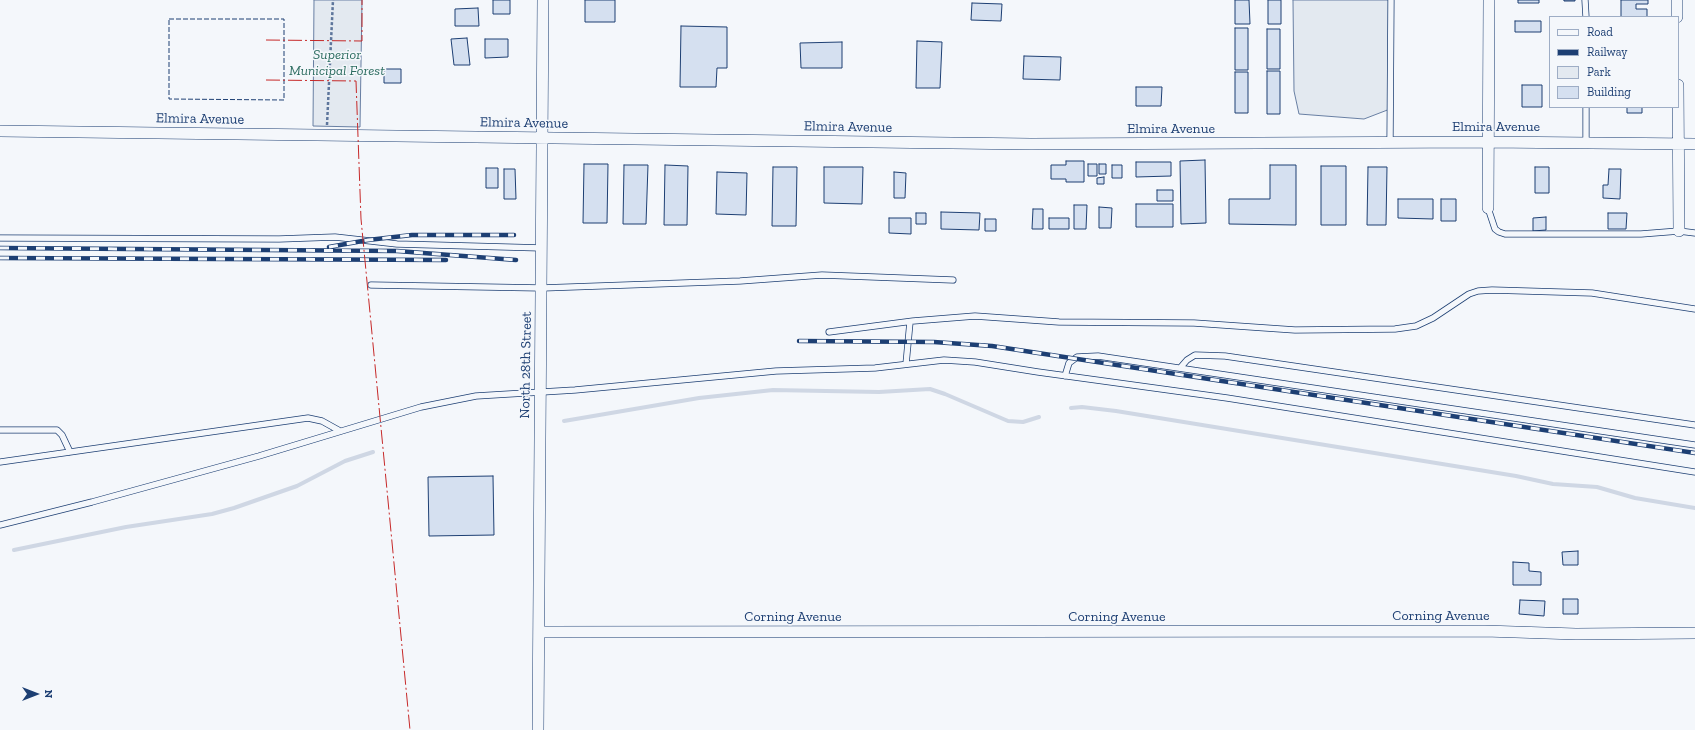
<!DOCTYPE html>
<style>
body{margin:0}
#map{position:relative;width:1695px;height:730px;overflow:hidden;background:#f4f7fb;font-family:"Zilla Slab",serif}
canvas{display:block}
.legend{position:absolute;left:1549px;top:16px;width:130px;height:92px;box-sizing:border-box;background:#f4f7fb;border:1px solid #9eadc5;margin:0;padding:5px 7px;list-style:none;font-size:12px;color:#1d3f73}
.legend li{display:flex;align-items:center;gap:8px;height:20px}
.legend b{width:20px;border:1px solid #9eadc5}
.north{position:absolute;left:16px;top:674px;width:40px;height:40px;-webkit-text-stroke:3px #f4f7fb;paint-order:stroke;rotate:90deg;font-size:11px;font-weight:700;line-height:16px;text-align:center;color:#1d3f73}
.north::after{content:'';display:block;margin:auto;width:14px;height:18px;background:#1d3f73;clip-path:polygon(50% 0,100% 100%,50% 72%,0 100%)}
</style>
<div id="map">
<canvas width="1695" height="730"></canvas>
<ul class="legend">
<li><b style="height:5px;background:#f4f7fb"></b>Road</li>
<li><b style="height:5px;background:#1d3f73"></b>Railway</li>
<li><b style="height:11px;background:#e3e9f0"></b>Park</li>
<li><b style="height:11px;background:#d5e0f0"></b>Building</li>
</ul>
<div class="north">N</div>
</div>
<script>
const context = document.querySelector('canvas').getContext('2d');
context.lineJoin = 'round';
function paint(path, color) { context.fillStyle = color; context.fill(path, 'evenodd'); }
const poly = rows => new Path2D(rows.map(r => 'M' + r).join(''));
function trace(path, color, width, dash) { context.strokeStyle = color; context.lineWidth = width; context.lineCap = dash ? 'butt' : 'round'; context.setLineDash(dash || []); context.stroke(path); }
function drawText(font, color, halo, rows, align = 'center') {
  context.font = font + ' "Zilla Slab",serif'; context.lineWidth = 3; context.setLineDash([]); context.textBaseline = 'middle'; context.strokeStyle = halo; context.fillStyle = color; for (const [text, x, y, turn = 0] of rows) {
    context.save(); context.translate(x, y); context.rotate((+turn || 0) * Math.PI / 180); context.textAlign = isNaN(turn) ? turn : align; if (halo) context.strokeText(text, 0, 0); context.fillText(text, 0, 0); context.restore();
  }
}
const green = poly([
 [314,0,362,0,360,127,313,126,314,0],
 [1293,0,1389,0,1390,109,1364,119,1299,114,1294,91,1293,0]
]);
const stream = poly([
 [1071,408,1082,407,1116,411,1516,476,1553,484,1597,487,1635,498,1695,508],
 [564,421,699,398,773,390,879,392,930,389,945,394,1008,421,1023,422,1039,417],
 [14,550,126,527,212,514,234,508,297,486,345,461,373,452]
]);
const building = poly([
 [493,0,510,0,510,14,493,14,493,0],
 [585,0,615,0,615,22,585,22,585,0],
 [1235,0,1249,0,1250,24,1235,24,1235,0],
 [1268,0,1281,0,1281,24,1268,24,1268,0],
 [1518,0,1539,0,1539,3,1518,3,1518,0],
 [1564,0,1575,0,1575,1,1564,1,1564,0],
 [1621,0,1648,0,1648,4,1636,4,1636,9,1647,9,1647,17,1621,17,1621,0],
 [972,3,1002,4,1001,21,971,20,972,3],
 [478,8,479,26,455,26,455,9,478,8],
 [1515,21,1541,21,1541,32,1515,32,1515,21],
 [681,26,727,27,727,68,717,68,716,87,680,87,681,26],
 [1235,28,1248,28,1248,70,1235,70,1235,28],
 [1267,29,1280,29,1280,69,1267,69,1267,29],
 [467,38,470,65,454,65,451,39,467,38],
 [485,39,508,39,508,57,485,58,485,39],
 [917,41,942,42,940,88,916,88,917,41],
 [842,42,842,68,801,68,800,43,842,42],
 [1024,56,1061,57,1060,80,1023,79,1024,56],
 [384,69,401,69,401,83,384,83,384,69],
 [1267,71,1280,71,1280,114,1267,114,1267,71],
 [1235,72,1248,72,1248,113,1235,113,1235,72],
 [1522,85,1542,85,1542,107,1522,107,1522,85],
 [1136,87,1162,87,1161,106,1136,106,1136,87],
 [1627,107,1642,107,1642,113,1627,113,1627,107],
 [1205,160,1206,223,1181,224,1180,161,1205,160],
 [1066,161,1084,161,1084,182,1066,182,1066,179,1051,179,1051,165,1066,165,1066,161],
 [1136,162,1171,162,1171,176,1136,177,1136,162],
 [584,164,608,164,607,223,583,223,584,164],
 [1088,164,1097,164,1097,176,1088,176,1088,164],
 [1099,164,1106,164,1106,174,1099,174,1099,164],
 [624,165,648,165,646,224,623,224,624,165],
 [665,165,688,166,687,225,664,225,665,165],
 [1112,165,1122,165,1122,178,1112,178,1112,165],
 [1270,165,1296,165,1296,225,1229,224,1229,199,1270,199,1270,165],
 [1321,166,1346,166,1346,225,1321,225,1321,166],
 [773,167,797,167,796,226,772,226,773,167],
 [824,167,863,167,862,204,824,203,824,167],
 [1368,167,1387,167,1386,225,1367,225,1368,167],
 [1535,167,1549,167,1549,193,1535,193,1535,167],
 [486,168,498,168,498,188,486,188,486,168],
 [504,169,515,169,516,199,504,199,504,169],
 [1609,169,1621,169,1620,199,1603,198,1603,185,1608,185,1609,169],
 [717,172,747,173,746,215,716,214,717,172],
 [894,172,906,173,905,198,894,198,894,172],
 [1104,177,1104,184,1097,184,1097,178,1104,177],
 [1157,190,1173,190,1173,201,1157,201,1157,190],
 [1398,199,1433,199,1433,219,1398,218,1398,199],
 [1441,199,1456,199,1456,221,1441,221,1441,199],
 [1136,204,1173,204,1173,227,1136,227,1136,204],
 [1074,205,1087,205,1086,229,1074,229,1074,205],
 [1099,207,1112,208,1111,228,1099,228,1099,207],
 [1033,209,1043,209,1043,229,1032,229,1033,209],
 [941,212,980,213,979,230,941,229,941,212],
 [916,213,926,213,926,224,916,224,916,213],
 [1608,213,1627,213,1626,229,1608,229,1608,213],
 [1546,217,1546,230,1533,231,1533,218,1546,217],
 [889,218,911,218,911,234,889,233,889,218],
 [1049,218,1069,218,1069,229,1049,229,1049,218],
 [985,219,996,219,996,231,985,231,985,219],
 [493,476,494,535,429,536,428,477,493,476],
 [1578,551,1578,565,1563,565,1562,552,1578,551],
 [1513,562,1529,563,1529,571,1541,572,1541,585,1513,585,1513,562],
 [1563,599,1578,599,1578,614,1563,614,1563,599],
 [1520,600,1545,601,1544,616,1519,614,1520,600]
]);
const path = poly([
 [327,125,333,0]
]);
const service = poly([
 [1585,0,1586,17],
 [1586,107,1586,143],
 [1390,142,1391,0],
 [1488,208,1495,229,1499,232,1505,234,1641,234,1679,231,1695,233],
 [0,238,279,239,335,237,397,244,542,248],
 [371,285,542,288,740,281,822,275,953,280],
 [829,332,913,321,975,316,1059,322,1194,323,1295,330,1395,329,1416,326,1433,318,1469,294,1478,291,1492,290,1592,293,1695,309],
 [906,364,910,322],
 [1180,368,1187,360,1195,355,1225,356,1695,425],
 [1065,376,1069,363,1077,357,1098,356,1695,445],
 [0,430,57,430,62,435,70,452],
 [0,462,308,418,322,421,340,431],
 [0,525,92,502,259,456,421,407,476,396,575,390,776,371,875,368,944,360,975,362,1038,372,1227,398,1695,472]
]);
const minor = poly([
 [1677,0,1677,17],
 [1678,85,1679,231],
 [0,131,1031,144,1487,142,1695,144],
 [1488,208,1489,0],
 [539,632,1485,631,1576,634,1695,633],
 [538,730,543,0]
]);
const rail = poly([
 [329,247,368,240,412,235,514,235],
 [0,248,397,251,516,260],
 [0,258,446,260],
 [799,341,934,342,992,346,1695,453]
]);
const fence = poly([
 [169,19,284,19,284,100,169,99,169,19]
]);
const power = poly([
 [266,40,362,41,362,0],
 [266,80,356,81,361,219,410,730]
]);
const parkNames = [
 ["Superior",337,55],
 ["Municipal Forest",337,71]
];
const streetNames = [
 ["Elmira Avenue",200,119,1],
 ["Elmira Avenue",524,123,1],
 ["Elmira Avenue",848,127,1],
 ["Elmira Avenue",1496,127],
 ["Elmira Avenue",1171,129],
 ["North 28th Street",526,365,-89],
 ["Corning Avenue",1441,616],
 ["Corning Avenue",793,617],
 ["Corning Avenue",1117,617]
];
paint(green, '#e3e9f0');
trace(green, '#687fa3', 1);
trace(stream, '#cfd7e4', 4);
paint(building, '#d5e0f0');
trace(building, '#1d3f73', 1);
trace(service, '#1d3f73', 7);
trace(minor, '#1d3f73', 12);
trace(path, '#5e769c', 2.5, [3, 2]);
trace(service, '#f4f7fb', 5.5);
trace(minor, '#f4f7fb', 11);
trace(rail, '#1d3f73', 4.5);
trace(rail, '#f4f7fb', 3, [9]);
trace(fence, '#1d3f73', 1, [5, 2]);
trace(power, '#c62828', 1, [14, 3, 2, 3]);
drawText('italic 14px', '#2c6c60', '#f4f7fb', parkNames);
drawText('14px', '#1d3f73', '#f4f7fb', streetNames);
</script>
